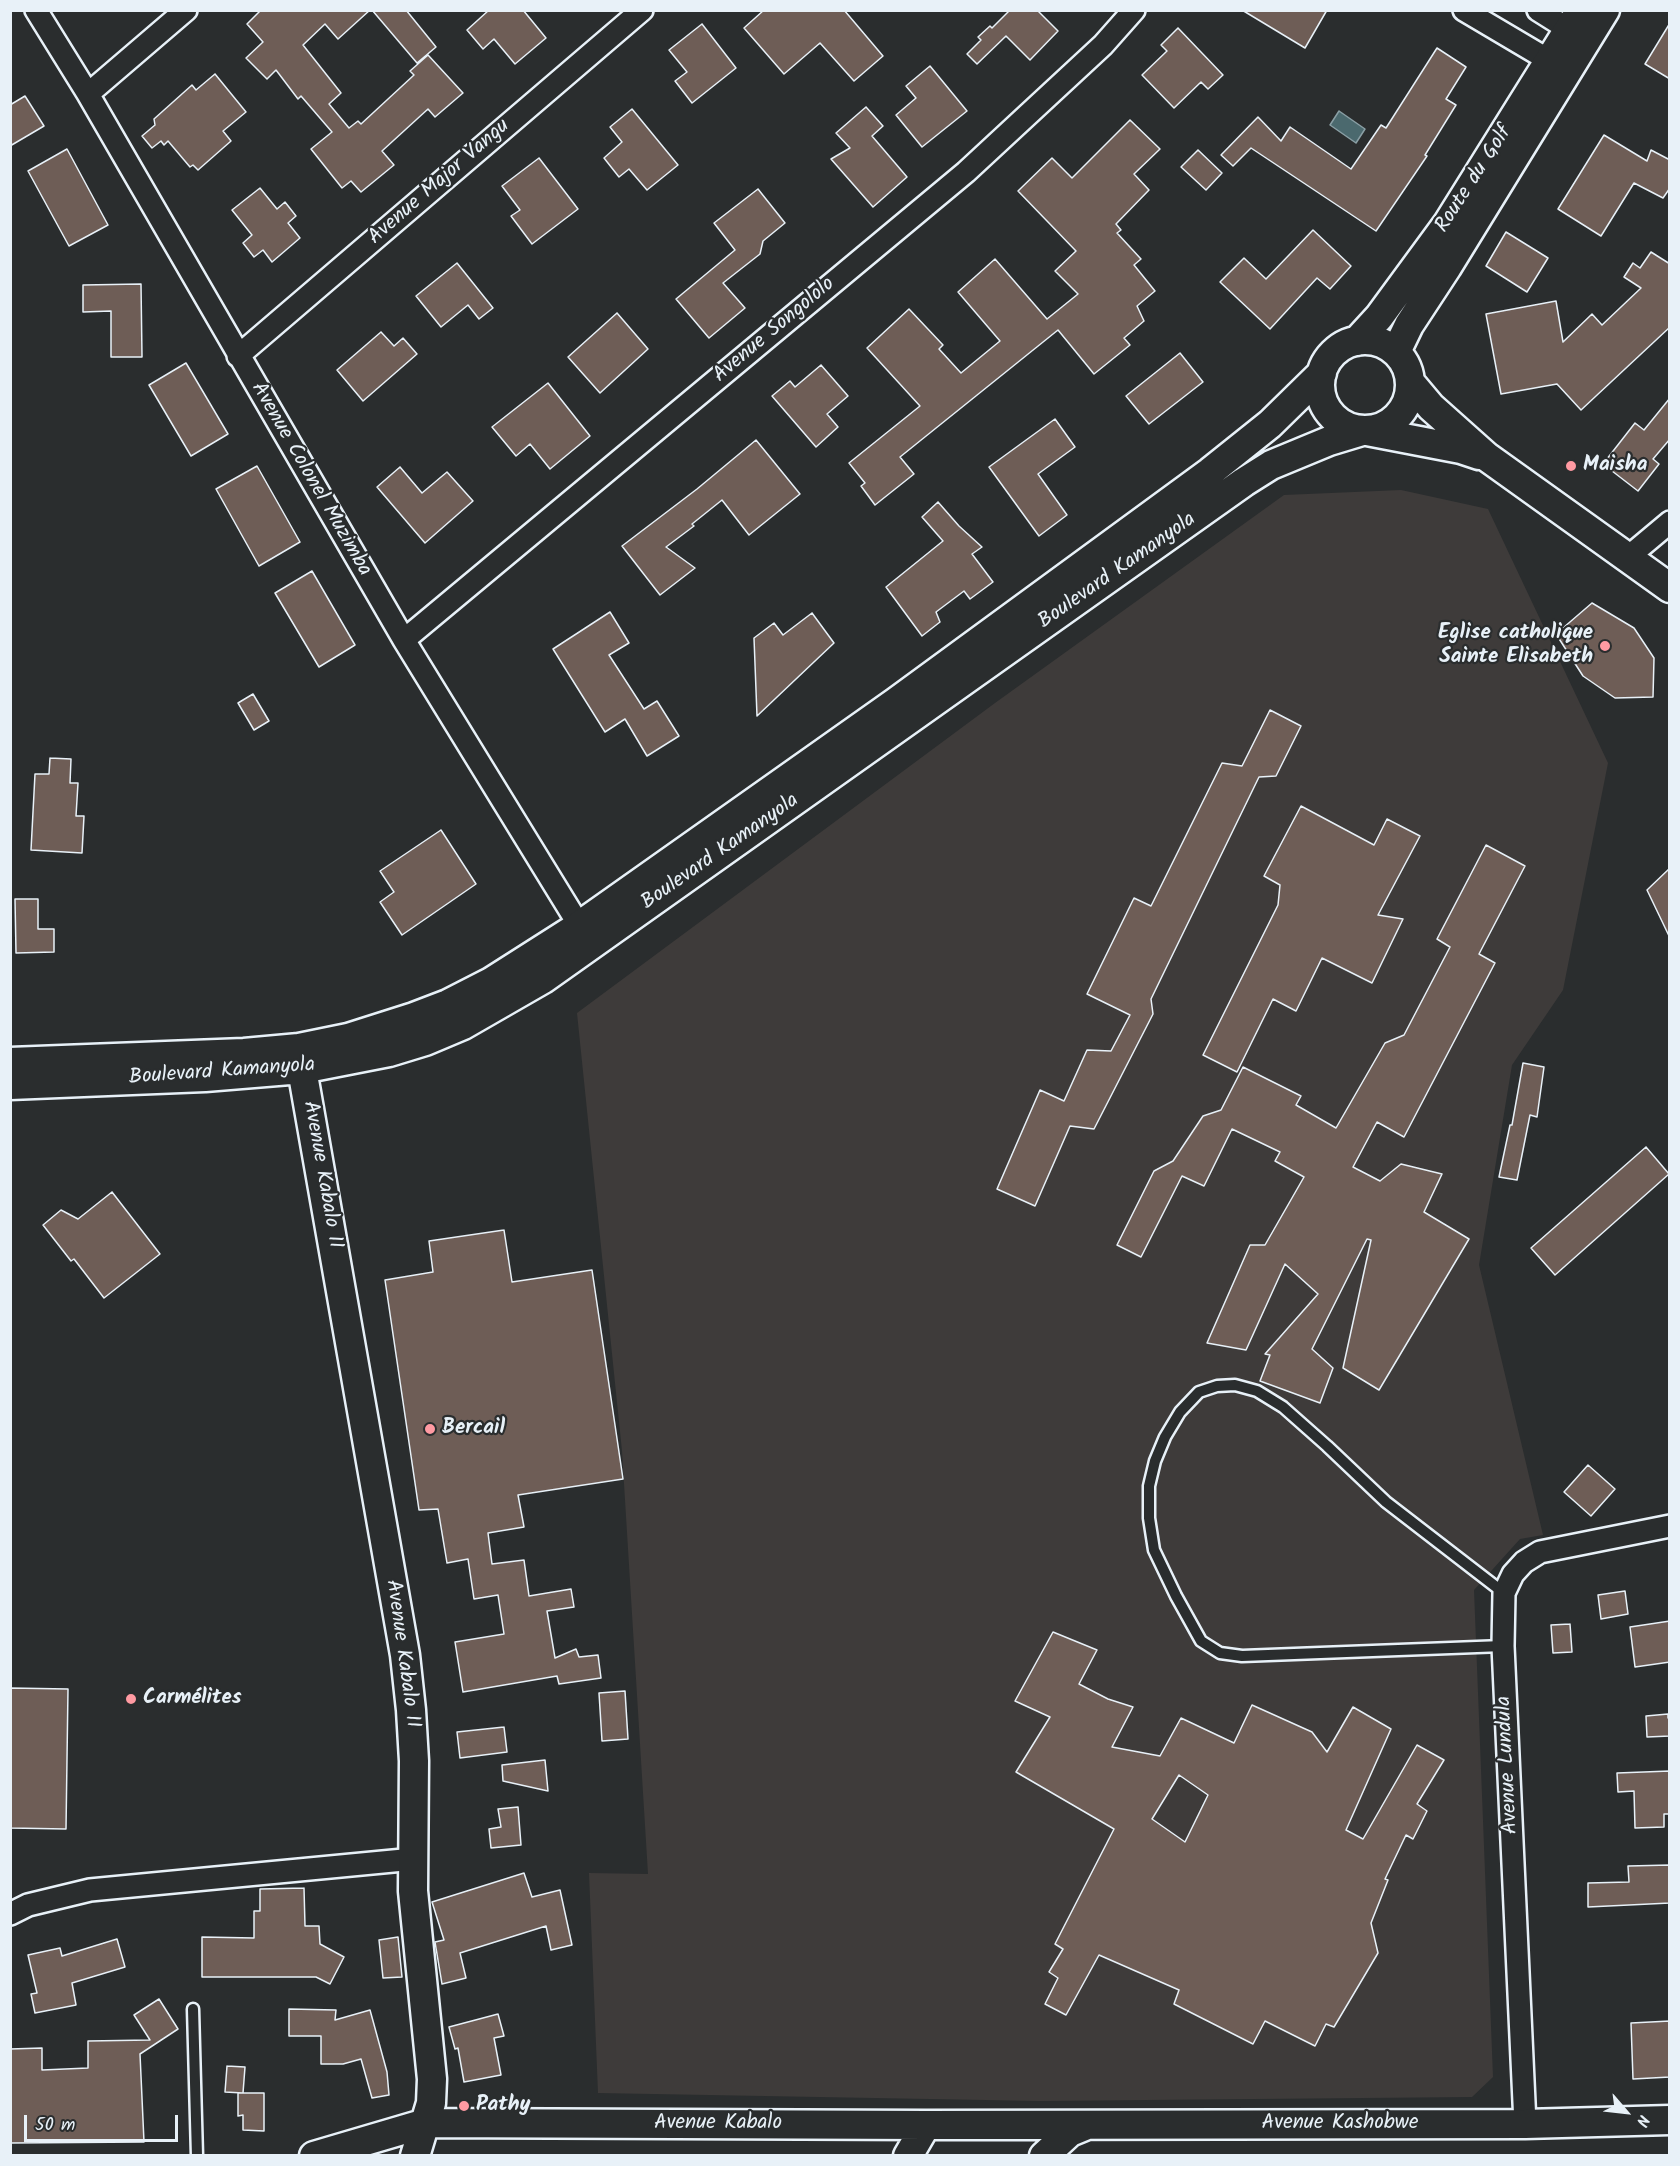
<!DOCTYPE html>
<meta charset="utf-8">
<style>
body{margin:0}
#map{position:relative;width:1680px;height:2166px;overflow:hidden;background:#2a2d2e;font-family:Kalam,sans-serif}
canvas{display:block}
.frame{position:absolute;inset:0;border:12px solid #e8f1f8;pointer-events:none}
.north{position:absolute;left:1596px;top:2082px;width:60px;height:60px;-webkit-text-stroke:4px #2a2d2e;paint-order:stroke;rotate:118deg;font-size:16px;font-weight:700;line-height:24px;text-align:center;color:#e8f1f8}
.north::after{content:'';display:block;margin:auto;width:21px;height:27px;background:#e8f1f8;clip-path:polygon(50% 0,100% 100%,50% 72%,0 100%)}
.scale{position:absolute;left:24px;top:2115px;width:154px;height:27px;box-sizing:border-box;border:3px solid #e8f1f8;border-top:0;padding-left:8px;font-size:18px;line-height:21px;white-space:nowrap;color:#e8f1f8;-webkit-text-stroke:4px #2a2d2e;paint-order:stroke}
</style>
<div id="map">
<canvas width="1680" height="2166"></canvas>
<div class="frame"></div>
<div class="north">N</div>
<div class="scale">50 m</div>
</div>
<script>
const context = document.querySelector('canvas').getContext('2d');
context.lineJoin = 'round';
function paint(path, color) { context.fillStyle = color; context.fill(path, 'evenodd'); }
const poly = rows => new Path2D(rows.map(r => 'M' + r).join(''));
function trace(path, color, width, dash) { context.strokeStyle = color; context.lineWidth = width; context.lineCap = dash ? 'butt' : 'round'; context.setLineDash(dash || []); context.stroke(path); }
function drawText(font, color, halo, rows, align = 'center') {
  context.font = font + ' Kalam,sans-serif'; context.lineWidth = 4.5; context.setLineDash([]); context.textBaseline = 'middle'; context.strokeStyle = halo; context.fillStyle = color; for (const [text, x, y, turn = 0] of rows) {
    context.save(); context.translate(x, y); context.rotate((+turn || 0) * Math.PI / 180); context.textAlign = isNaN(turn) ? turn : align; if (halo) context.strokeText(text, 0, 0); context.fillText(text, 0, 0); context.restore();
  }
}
const built = poly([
 [1401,490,1488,509,1608,763,1563,990,1512,1065,1479,1265,1543,1535,1520,1539,1474,1590,1493,2077,1472,2097,1040,2101,598,2093,589,1873,648,1874,622,1451,577,1013,995,703,1284,495]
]);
const water = poly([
 [1339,111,1365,129,1356,143,1330,125,1339,111]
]);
const building = poly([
 [261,10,370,10,338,39,325,24,303,45,341,93,329,104,349,128,358,121,361,124,414,75,410,71,428,55,463,93,435,117,428,109,382,151,394,165,361,192,351,181,342,188,311,149,332,132,301,96,298,99,276,70,267,79,246,58,263,42,247,24,261,10],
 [372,10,406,10,436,47,417,63,372,10],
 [489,10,523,10,546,38,515,64,494,39,483,49,467,30,489,10],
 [764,10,844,10,883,56,854,81,820,43,784,74,744,28,764,10],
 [1010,10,1037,10,1058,31,1030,60,1006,36,977,64,967,54,981,40,978,37,990,26,992,28,1010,10],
 [1242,10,1327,10,1305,48,1242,10],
 [1670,23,1670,79,1645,64,1670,23],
 [702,24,736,68,692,103,675,81,687,72,669,50,702,24],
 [1178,28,1223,75,1208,89,1201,82,1174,108,1142,75,1167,51,1161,45,1178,28],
 [1437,48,1466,67,1446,99,1456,105,1425,155,1427,156,1376,231,1251,148,1233,166,1221,155,1258,117,1281,141,1290,127,1351,169,1381,125,1386,128,1437,48],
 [930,66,967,111,922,147,896,115,916,98,906,86,930,66],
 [215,74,246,112,223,131,231,141,198,170,193,165,190,167,168,141,164,145,161,141,152,148,142,136,155,125,154,119,192,85,196,90,215,74],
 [25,96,44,126,10,146,10,105,25,96],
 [866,107,883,126,872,136,907,177,873,207,831,159,850,148,836,133,866,107],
 [632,109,678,165,647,190,629,169,619,177,604,158,622,142,610,127,632,109],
 [1130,120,1160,149,1134,174,1149,190,1116,224,1121,230,1117,233,1141,259,1134,265,1155,291,1137,306,1144,321,1124,338,1130,345,1094,374,1058,330,900,457,914,474,875,505,861,486,865,483,849,463,920,406,867,348,909,309,943,345,939,349,961,373,1000,341,958,292,995,259,1047,319,1078,294,1055,271,1076,251,1018,191,1052,158,1072,178,1130,120],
 [1604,135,1647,161,1651,150,1670,160,1670,188,1663,198,1634,183,1601,236,1558,209,1604,135],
 [67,149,108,225,69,246,28,171,67,149],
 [1198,150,1222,173,1206,190,1181,167,1198,150],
 [539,158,578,209,532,244,511,216,520,210,502,186,539,158],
 [260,188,277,209,285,202,296,216,288,223,300,238,272,262,263,250,254,257,243,243,252,235,232,210,260,188],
 [758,189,785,223,763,241,760,254,723,283,745,308,709,338,676,299,735,250,714,223,758,189],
 [1313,230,1351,266,1330,289,1317,278,1270,329,1220,282,1244,258,1266,279,1313,230],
 [1506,232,1548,258,1527,292,1486,266,1506,232],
 [1651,252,1670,264,1670,327,1581,410,1557,384,1501,394,1486,314,1556,301,1563,342,1592,314,1602,325,1641,288,1624,277,1633,263,1640,268,1651,252],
 [457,263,493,308,479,319,468,305,441,327,416,296,457,263],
 [141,284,142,357,111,357,111,311,83,312,83,285,141,284],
 [617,313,648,349,600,393,568,357,617,313],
 [381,332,394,346,403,338,417,354,363,401,337,370,381,332],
 [1180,353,1203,382,1149,424,1126,396,1180,353],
 [186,363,228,434,191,456,149,385,186,363],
 [821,365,848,396,827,414,838,427,816,447,772,396,790,381,795,387,821,365],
 [548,383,590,436,550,469,530,444,516,456,492,427,548,383],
 [1670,398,1670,439,1653,459,1659,464,1638,491,1603,464,1635,423,1644,430,1670,398],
 [1055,419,1075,447,1038,474,1067,515,1039,536,989,467,1055,419],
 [756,440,800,494,749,535,722,500,692,524,694,526,666,547,695,568,660,595,622,546,697,489,756,440],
 [257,466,300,542,259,566,216,489,257,466],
 [400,467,422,493,447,472,473,501,425,543,377,487,400,467],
 [938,502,959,526,982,547,972,554,993,582,970,599,964,591,936,612,940,622,922,636,886,587,943,541,922,517,938,502],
 [312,571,355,645,319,667,275,593,312,571],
 [1592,603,1634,628,1654,658,1653,697,1615,698,1583,676,1556,634,1592,603],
 [610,612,629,643,609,655,644,709,657,701,679,736,647,756,625,719,605,732,553,649,610,612],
 [812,613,834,643,757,716,754,638,774,623,783,635,812,613],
 [253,694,269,721,254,730,238,703,253,694],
 [1270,710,1301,726,1276,776,1259,777,1151,999,1153,1014,1094,1129,1070,1126,1035,1206,997,1189,1040,1090,1064,1101,1087,1050,1111,1051,1130,1015,1087,994,1134,898,1151,906,1222,763,1242,766,1270,710],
 [50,758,71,759,70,783,78,783,76,816,84,816,82,853,31,850,35,774,49,774,50,758],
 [1301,806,1374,845,1387,819,1420,836,1378,915,1403,919,1372,983,1322,958,1296,1011,1273,999,1237,1072,1203,1055,1278,905,1280,885,1264,876,1301,806],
 [441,830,476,884,402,935,380,902,394,892,380,871,441,830],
 [1486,845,1525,866,1479,954,1495,963,1404,1137,1377,1122,1353,1167,1380,1181,1401,1164,1442,1174,1424,1212,1469,1239,1379,1390,1343,1368,1371,1240,1367,1239,1312,1349,1333,1368,1320,1403,1260,1381,1270,1355,1265,1354,1318,1294,1285,1264,1246,1350,1207,1343,1250,1245,1265,1245,1304,1177,1275,1161,1280,1152,1232,1129,1204,1186,1182,1176,1141,1257,1117,1245,1154,1171,1173,1161,1203,1116,1221,1110,1243,1067,1301,1096,1296,1105,1336,1128,1385,1043,1404,1035,1450,947,1437,939,1486,845],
 [1670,868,1670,938,1647,890,1670,868],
 [15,899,38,899,38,929,54,929,54,952,16,953,15,899],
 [1523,1063,1544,1067,1537,1117,1530,1115,1517,1180,1499,1177,1510,1125,1512,1125,1523,1063],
 [1646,1147,1669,1174,1555,1275,1531,1248,1646,1147],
 [112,1192,160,1254,104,1298,74,1259,71,1261,43,1225,61,1210,78,1219,112,1192],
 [504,1230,512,1282,592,1270,623,1479,518,1495,524,1527,488,1533,492,1564,524,1560,529,1596,571,1589,574,1607,547,1611,555,1658,576,1649,579,1657,598,1655,601,1678,559,1684,557,1676,463,1692,455,1642,504,1634,498,1595,474,1599,468,1559,447,1563,438,1509,419,1510,385,1280,433,1272,429,1241,504,1230],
 [1588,1465,1615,1489,1591,1516,1564,1492,1588,1465],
 [1625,1591,1628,1614,1601,1619,1598,1595,1625,1591],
 [1670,1621,1670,1662,1635,1667,1630,1627,1670,1621],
 [1570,1624,1572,1652,1553,1653,1551,1625,1570,1624],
 [1053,1632,1097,1650,1079,1684,1108,1699,1133,1707,1112,1747,1160,1756,1181,1718,1234,1743,1252,1705,1312,1732,1327,1752,1353,1707,1391,1729,1346,1830,1363,1839,1417,1745,1444,1760,1417,1804,1427,1811,1413,1839,1406,1835,1385,1879,1388,1880,1371,1923,1378,1953,1334,2027,1326,2024,1315,2046,1265,2021,1253,2044,1174,2004,1179,1990,1099,1955,1066,2015,1045,2004,1058,1978,1049,1972,1063,1949,1055,1944,1114,1829,1016,1772,1050,1717,1015,1701,1053,1632],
 [1179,1775,1208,1795,1185,1842,1152,1819,1179,1775],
 [10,1688,68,1689,66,1829,10,1828,10,1688],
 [625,1691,628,1739,602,1741,599,1693,625,1691],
 [1668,1714,1668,1718,1670,1718,1670,1736,1647,1737,1646,1716,1668,1714],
 [504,1727,507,1752,460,1758,457,1732,504,1727],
 [545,1760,548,1791,503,1781,502,1765,545,1760],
 [1670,1771,1670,1814,1664,1814,1664,1827,1635,1828,1634,1791,1618,1792,1617,1773,1670,1771],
 [518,1807,521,1845,491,1848,489,1829,501,1827,498,1809,518,1807],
 [1670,1865,1670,1903,1588,1907,1588,1883,1629,1882,1628,1866,1670,1865],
 [524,1873,532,1897,560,1890,572,1945,551,1950,546,1926,460,1953,466,1978,442,1984,435,1942,444,1940,432,1902,524,1873],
 [304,1888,305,1926,319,1926,320,1944,344,1957,330,1984,316,1977,202,1977,202,1937,254,1938,254,1911,260,1911,260,1889,304,1888],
 [398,1937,402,1977,383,1978,379,1940,398,1937],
 [117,1939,125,1967,72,1983,76,2005,35,2013,31,1994,37,1993,28,1955,60,1948,62,1956,117,1939],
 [159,1999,178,2029,140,2054,144,2142,10,2143,10,2049,42,2048,42,2070,88,2068,88,2041,150,2040,134,2015,159,1999],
 [289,2009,336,2010,335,2020,370,2010,387,2072,389,2095,372,2098,361,2059,343,2064,321,2064,321,2036,289,2036,289,2009],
 [498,2014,504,2036,494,2038,501,2075,464,2082,458,2048,455,2049,449,2027,498,2014],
 [1670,2021,1670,2077,1633,2079,1631,2023,1670,2021],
 [227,2066,245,2067,243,2093,225,2092,227,2066],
 [238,2093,264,2093,264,2131,243,2130,243,2115,238,2116,238,2093]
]);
const lane = poly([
 [1503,1646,1242,1656,1220,1653,1201,1641,1176,1596,1154,1550,1149,1518,1149,1486,1155,1461,1165,1437,1180,1412,1199,1392,1217,1386,1235,1385,1257,1391,1283,1407,1327,1446,1386,1502,1504,1593],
 [193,2009,197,2156]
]);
const street = poly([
 [36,10,88,94,404,640,587,938],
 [1464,10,1562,68],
 [1538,10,1581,37],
 [88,94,186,10],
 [238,356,642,10],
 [1627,558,1670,522],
 [404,640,966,172,1103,45,1134,10],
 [10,1914,28,1905,90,1890,414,1859],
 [1525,2124,1503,1646,1504,1593,1513,1574,1524,1562,1540,1552,1670,1526]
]);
const secondary = poly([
 '1320 385a45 45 0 1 1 90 0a45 45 0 1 1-90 0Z',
 [1357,341,1379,317,1448,223,1581,10],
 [1396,352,1409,325,1447,267,1605,10],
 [1410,382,1431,407,1487,457,1670,588],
 [1367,431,1461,449,1479,455],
 [299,1052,405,1655,411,1710,414,1761,413,1891,432,2079,431,2103,415,2156],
 [10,1062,244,1053,299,1048,348,1038,414,1017,448,1004,491,982,579,926,896,702,1210,472,1270,424,1322,373],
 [10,1085,205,1077,302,1069,389,1052,425,1041,463,1025,543,979,1244,482,1271,465,1329,441,1362,431],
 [314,2156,426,2123,926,2125,1525,2124,1670,2120],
 [908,2156,926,2125],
 [1044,2156,1070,2132,1087,2125]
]);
const markers = [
 [1571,466,6,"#ff9aa2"],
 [1605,646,6,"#ff9aa2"],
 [430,1429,6,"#ff9aa2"],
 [131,1699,6,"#ff9aa2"],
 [464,2106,6,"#ff9aa2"]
];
const streetNames = [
 ["Route du Golf",1475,180,-57],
 ["Avenue Major Vangu",440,183,-41],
 ["Avenue Songololo",775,331,-40],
 ["Avenue Colonel Muzimba",310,480,60],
 ["Boulevard Kamanyola",1118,572,-35],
 ["Boulevard Kamanyola",721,853,-35],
 ["Boulevard Kamanyola",222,1073,-4],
 ["Avenue Kabalo II",321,1175,80],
 ["Avenue Kabalo II",401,1654,82],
 ["Avenue Lundula",1509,1765,-93],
 ["Avenue Kabalo",718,2124],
 ["Avenue Kashobwe",1340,2124]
];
const poiNames = [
 ["Maisha",1583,466],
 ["Eglise catholique",1593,634,"right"],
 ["Sainte Elisabeth",1593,658,"right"],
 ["Bercail",442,1429],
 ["Carmélites",143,1699],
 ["Pathy",476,2106]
];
paint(built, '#3e3b3a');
paint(water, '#4b696e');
trace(water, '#8a9fa5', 1.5);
paint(building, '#6e5d56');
trace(building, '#e8f1f8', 1.5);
trace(lane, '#e8f1f8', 15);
trace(street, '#e8f1f8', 26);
trace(secondary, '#e8f1f8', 33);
trace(lane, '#2a2d2e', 10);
trace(street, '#2a2d2e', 21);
trace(secondary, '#2a2d2e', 28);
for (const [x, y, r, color] of markers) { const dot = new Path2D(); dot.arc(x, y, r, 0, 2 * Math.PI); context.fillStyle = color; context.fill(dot); trace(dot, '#2a2d2e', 2); }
drawText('21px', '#e8f1f8', '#2a2d2e', streetNames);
drawText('bold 21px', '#e8f1f8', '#2a2d2e', poiNames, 'left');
</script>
